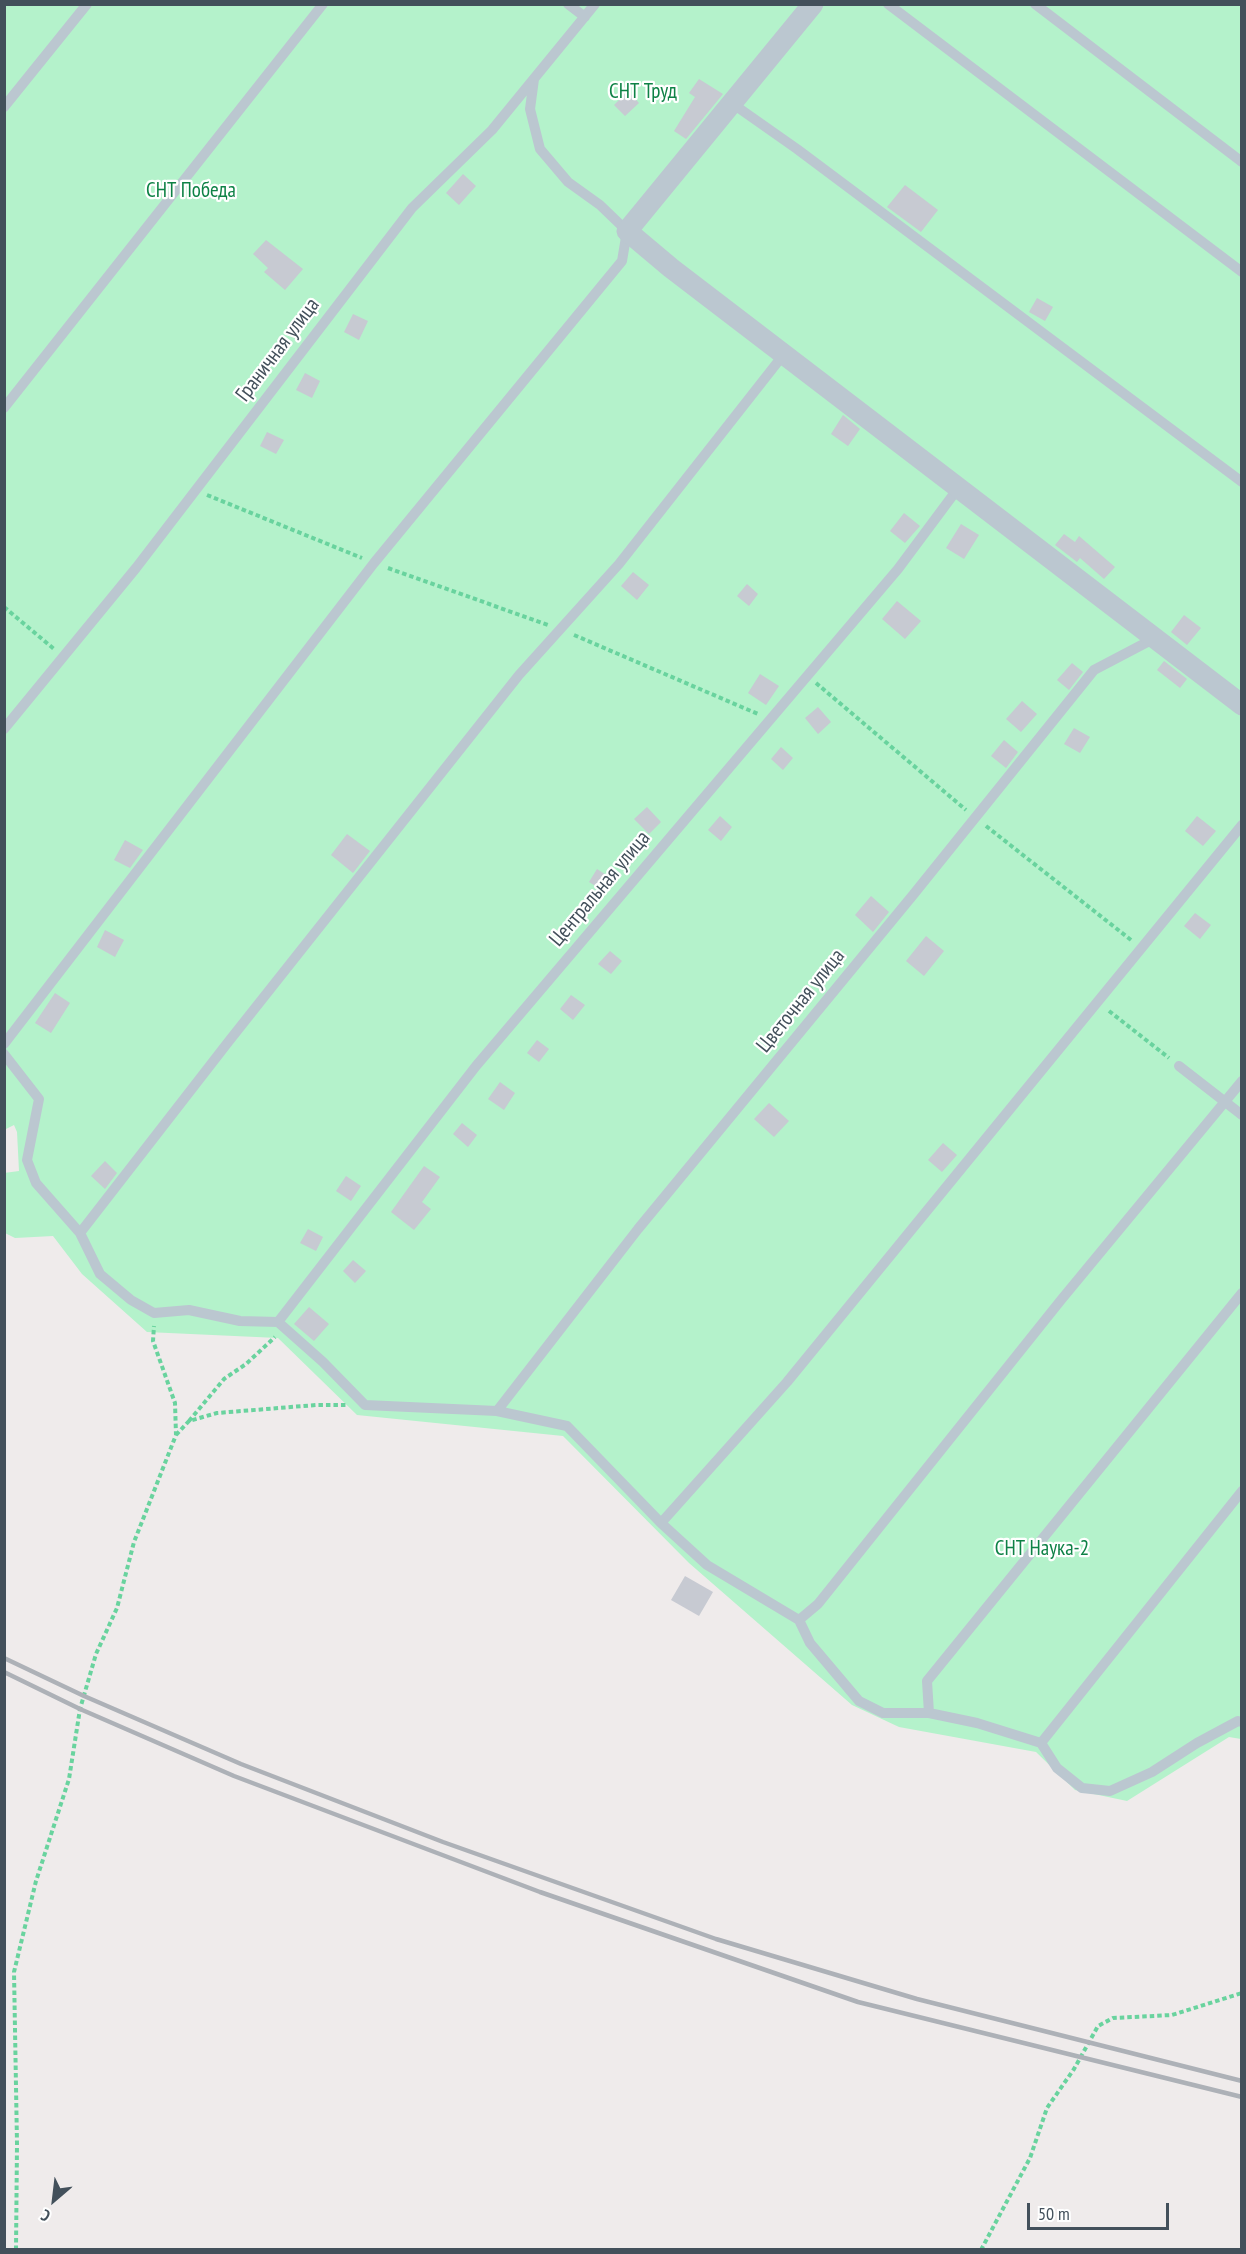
<!DOCTYPE html>
<meta charset="utf-8">
<style>
body{margin:0}
#map{position:relative;width:1246px;height:2254px;overflow:hidden;background:#efebeb;font-family:"PT Sans Narrow",sans-serif}
canvas{display:block}
.frame{position:absolute;inset:0;border:6px solid #43505b;pointer-events:none}
.north{position:absolute;left:24px;top:2170px;width:60px;height:60px;-webkit-text-stroke:4px #fff;paint-order:stroke;rotate:208deg;font-size:16px;font-weight:700;line-height:24px;text-align:center;color:#43505b}
.north::after{content:'';display:block;margin:auto;width:21px;height:27px;background:#43505b;clip-path:polygon(50% 0,100% 100%,50% 72%,0 100%)}
.scale{position:absolute;left:1027px;top:2203px;width:142px;height:27px;box-sizing:border-box;border:3px solid #43505b;border-top:0;padding-left:8px;font-size:18px;line-height:21px;white-space:nowrap;color:#43505b;-webkit-text-stroke:4px #fff;paint-order:stroke}
</style>
<div id="map">
<canvas width="1246" height="2254"></canvas>
<div class="frame"></div>
<div class="north">С</div>
<div class="scale">50 m</div>
</div>
<script>
const context = document.querySelector('canvas').getContext('2d');
context.lineJoin = 'round';
function paint(path, color) { context.fillStyle = color; context.fill(path, 'evenodd'); }
const poly = rows => new Path2D(rows.map(r => 'M' + r).join(''));
function trace(path, color, width, dash) { context.strokeStyle = color; context.lineWidth = width; context.lineCap = dash ? 'butt' : 'round'; context.setLineDash(dash || []); context.stroke(path); }
function drawText(font, color, halo, rows, align = 'center') {
  context.font = font + ' "PT Sans Narrow",sans-serif'; context.lineWidth = 4.5; context.setLineDash([]); context.textBaseline = 'middle'; context.strokeStyle = halo; context.fillStyle = color; for (const [text, x, y, turn = 0] of rows) {
    context.save(); context.translate(x, y); context.rotate((+turn || 0) * Math.PI / 180); context.textAlign = isNaN(turn) ? turn : align; if (halo) context.strokeText(text, 0, 0); context.fillText(text, 0, 0); context.restore();
  }
}
const green = poly([
 [5,5,1241,5,1241,1739,1229,1737,1127,1801,1075,1790,1036,1752,899,1727,852,1705,689,1563,563,1436,357,1415,278,1338,147,1332,82,1274,53,1236,15,1238,5,1233,4,1173,19,1171,17,1132,14,1125,4,1130]
]);
const building = poly([
 [699,79,723,94,686,139,674,131,695,97,689,93],
 [628,91,639,103,625,116,614,105],
 [463,174,476,186,459,205,446,193],
 [905,185,938,210,921,232,887,207],
 [266,240,303,269,285,290,264,272,268,268,253,254],
 [1037,298,1053,307,1045,321,1029,312],
 [353,314,368,321,359,340,344,332],
 [305,373,320,381,312,398,296,390],
 [843,415,860,429,848,446,831,434],
 [267,432,284,440,276,454,260,446],
 [904,513,920,526,905,543,890,531],
 [961,524,979,535,964,559,946,548],
 [1064,534,1075,542,1079,536,1115,567,1104,579,1080,558,1077,562,1055,545],
 [633,572,649,585,637,600,621,586],
 [747,584,758,594,749,606,737,596],
 [897,601,921,621,905,639,882,619],
 [1184,615,1201,628,1187,645,1171,632],
 [1164,661,1187,679,1180,688,1157,670],
 [1072,663,1083,672,1069,690,1057,680],
 [760,674,779,686,766,705,748,693],
 [1022,701,1037,714,1021,732,1006,719],
 [818,707,831,722,818,734,805,718],
 [1074,728,1090,737,1080,753,1064,744],
 [1004,740,1018,752,1006,768,991,756],
 [781,747,793,758,783,770,771,759],
 [647,807,661,822,649,834,634,819],
 [720,816,732,827,721,841,708,830],
 [1197,816,1216,831,1203,846,1185,831],
 [347,834,370,851,353,873,331,855],
 [125,840,143,850,130,868,114,860],
 [597,869,611,878,602,890,589,882],
 [871,896,889,912,873,932,855,915],
 [1195,913,1211,925,1200,939,1184,926],
 [105,930,124,940,115,957,97,947],
 [926,936,944,951,924,976,906,961],
 [610,951,622,961,611,974,598,964],
 [55,993,70,1003,51,1033,35,1023],
 [571,995,585,1005,573,1020,560,1009],
 [537,1040,549,1049,539,1062,527,1053],
 [500,1082,515,1093,504,1110,488,1099],
 [769,1103,789,1121,774,1137,754,1119],
 [462,1123,477,1135,468,1147,453,1134],
 [943,1143,957,1155,942,1172,928,1160],
 [105,1161,117,1173,105,1189,91,1176],
 [424,1166,440,1177,422,1202,431,1209,414,1230,391,1212],
 [346,1176,361,1186,351,1201,336,1191],
 [308,1229,323,1237,316,1251,300,1243],
 [353,1260,366,1271,355,1283,343,1271],
 [309,1307,329,1324,314,1341,294,1324],
 [685,1576,713,1592,699,1616,671,1600]
]);
const path = poly([
 [207,495,362,558],
 [388,568,548,625],
 [4,607,54,649],
 [574,635,758,714],
 [816,683,966,810],
 [986,826,1131,940],
 [1109,1011,1169,1058],
 [189,1421,224,1379,246,1364,275,1337],
 [176,1435,189,1421,217,1413,316,1405,347,1405],
 [16,2250,17,2144,14,1972,36,1881,69,1779,80,1709,96,1654,117,1608,134,1542,176,1435,175,1403,153,1341,154,1326],
 [981,2250,1030,2158,1047,2108,1074,2069,1098,2026,1113,2018,1172,2015,1242,1993]
]);
const lane = poly([
 [568,4,585,17],
 [888,4,1242,272],
 [1035,4,1242,162],
 [733,104,797,149,1242,482],
 [4,107,87,4],
 [4,408,323,4],
 [4,729,136,568,412,208,492,130,595,4],
 [4,1044,374,563,622,261,627,231,600,205,568,182,540,149,530,109,534,79],
 [4,1054,39,1099,27,1160,36,1183,80,1233,229,1041,519,675,619,564,784,354],
 [1179,1066,1242,1115],
 [80,1233,100,1274,131,1300,154,1313,189,1310,240,1321,278,1322,323,1362,365,1405,497,1411,567,1426,661,1523,707,1565,799,1620,818,1604,1061,1300,1242,1081],
 [278,1322,476,1066,898,569,959,487],
 [497,1411,638,1229,913,895,1094,670,1155,638],
 [661,1523,787,1382,1242,825],
 [799,1620,810,1643,859,1701,883,1713,929,1713,927,1681,1242,1293],
 [929,1713,977,1723,1041,1743,1242,1491],
 [1041,1743,1057,1768,1082,1788,1110,1791,1152,1772,1197,1743,1238,1721,1242,1722]
]);
const street = poly([
 [813,4,627,231,671,268,1242,705]
]);
const rail = poly([
 [4,1658,84,1696,241,1764,443,1842,716,1939,917,1999,1242,2081],
 [4,1672,80,1709,234,1776,540,1892,858,2002,1242,2097]
]);
const parkNames = [
 ["СНТ Труд",643,92],
 ["СНТ Победа",191,191],
 ["СНТ Наука-2",1042,1549]
];
const streetNames = [
 ["Граничная улица",278,350,-53],
 ["Центральная улица",600,889,-50],
 ["Цветочная улица",801,1001,-51]
];
paint(green, '#b4f2cb');
paint(building, '#c7cad2');
trace(path, '#69d39e', 4, [4.5, 3]);
trace(lane, '#bbc7d0', 10);
trace(street, '#bbc7d0', 21);
trace(rail, '#adb1b7', 4.5);
drawText('21px', '#0e8246', '#fff', parkNames);
drawText('21px', '#43505b', '#fff', streetNames);
</script>
